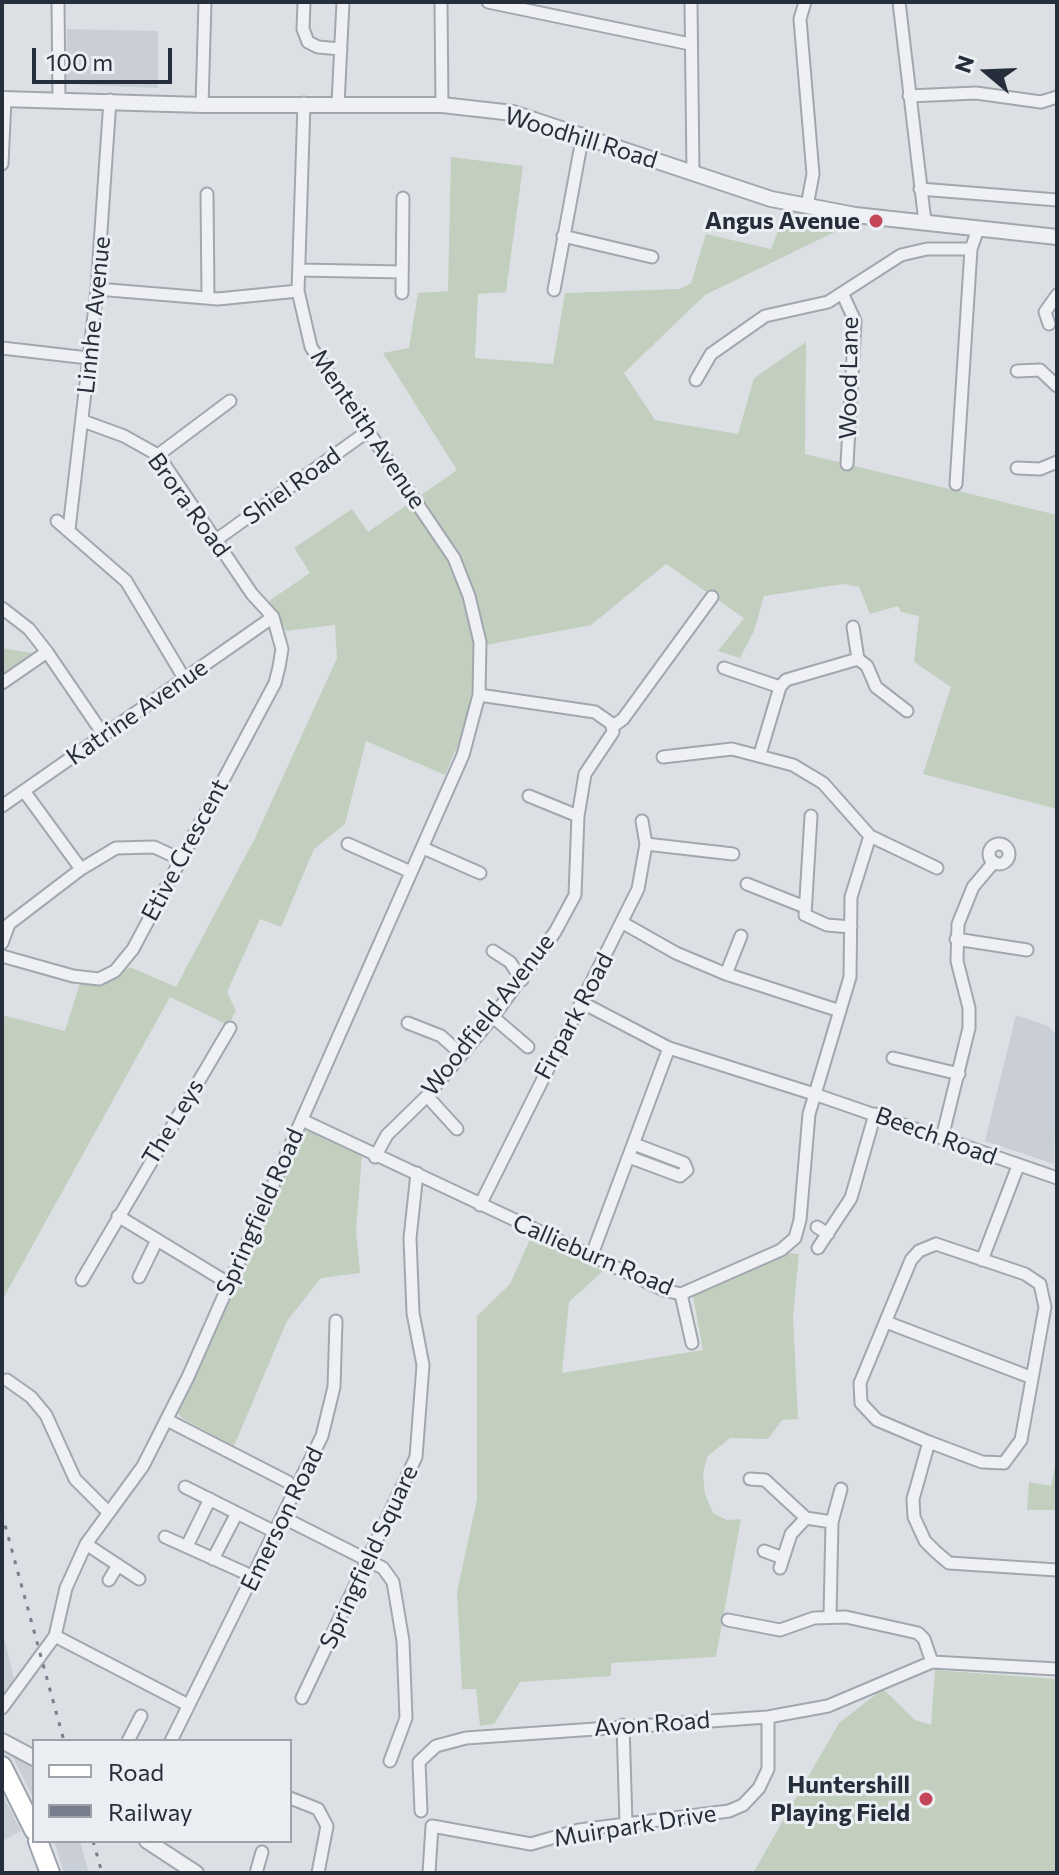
<!DOCTYPE html>
<style>
body{margin:0}
#map{position:relative;width:1059px;height:1875px;overflow:hidden;background:#dce0e5;font-family:Commissioner,sans-serif}
canvas{display:block}
.frame{position:absolute;inset:0;border:4px solid #272e3b;pointer-events:none}
.legend{position:absolute;left:32px;top:1739px;width:260px;height:104px;box-sizing:border-box;background:#ebeff3;border:2px solid #9da2a9;margin:0;padding:10px 14px;list-style:none;font-size:24px;color:#272e3b}
.legend li{display:flex;align-items:center;gap:16px;height:40px}
.legend b{width:40px;border:2px solid #9da2a9}
.north{position:absolute;left:947px;top:32px;width:80px;height:80px;-webkit-text-stroke:6px #ebeff3;paint-order:stroke;rotate:289deg;font-size:22px;font-weight:700;line-height:32px;text-align:center;color:#272e3b}
.north::after{content:'';display:block;margin:auto;width:28px;height:36px;background:#272e3b;clip-path:polygon(50% 0,100% 100%,50% 72%,0 100%)}
.scale{position:absolute;left:32px;top:48px;width:140px;height:36px;box-sizing:border-box;border:4px solid #272e3b;border-top:0;padding-left:10px;font-size:24px;line-height:28px;white-space:nowrap;color:#272e3b;-webkit-text-stroke:6px #ebeff3;paint-order:stroke}
</style>
<div id="map">
<canvas width="1059" height="1875"></canvas>
<div class="frame"></div>
<ul class="legend">
<li><b style="height:10px;background:#fff"></b>Road</li>
<li><b style="height:10px;background:#777f8e"></b>Railway</li>
</ul>
<div class="north">N</div>
<div class="scale">100 m</div>
</div>
<script>
const context = document.querySelector('canvas').getContext('2d');
context.lineJoin = 'round';
function paint(path, color) { context.fillStyle = color; context.fill(path, 'evenodd'); }
const poly = rows => new Path2D(rows.map(r => 'M' + r).join(''));
function trace(path, color, width, dash) { context.strokeStyle = color; context.lineWidth = width; context.lineCap = dash ? 'butt' : 'round'; context.setLineDash(dash || []); context.stroke(path); }
function drawText(font, color, halo, rows, align = 'center') {
  context.font = font + ' Commissioner,sans-serif'; context.lineWidth = 6; context.setLineDash([]); context.textBaseline = 'middle'; context.strokeStyle = halo; context.fillStyle = color; for (const [text, x, y, turn = 0] of rows) {
    context.save(); context.translate(x, y); context.rotate((+turn || 0) * Math.PI / 180); context.textAlign = isNaN(turn) ? turn : align; if (halo) context.strokeText(text, 0, 0); context.fillText(text, 0, 0); context.restore();
  }
}
const built = poly([
 [67,29,158,31,158,88,65,84],
 [1016,1015,1048,1026,1057,1035,1054,1164,985,1141],
 [2,1629,14,1679,2,1696],
 [17,1753,34,1764,34,1799,12,1756],
 [2,1793,21,1831,2,1841],
 [54,1841,80,1841,89,1873,64,1873]
]);
const green = poly([
 [451,157,523,166,506,292,478,294,475,358,553,364,565,293,680,289,691,283,706,234,771,249,787,208,849,225,705,295,624,373,655,420,738,434,754,378,806,342,805,454,1057,515,1057,809,923,774,951,687,914,662,919,616,901,612,898,606,870,614,859,587,844,584,764,596,754,631,740,658,718,651,744,618,666,564,591,625,475,647,471,699,461,738,445,775,366,741,345,824,314,849,281,927,260,919,227,992,236,1011,228,1025,170,997,4,1297,2,1015,65,1031,80,983,104,984,130,967,176,987,255,838,337,658,335,625,286,631,269,601,310,573,294,548,352,509,368,532,457,470,383,353,409,348,418,293,448,291],
 [2,648,32,653,3,676],
 [310,1130,362,1155,356,1231,360,1273,321,1278,287,1321,234,1446,183,1419,178,1413,303,1132],
 [531,1237,603,1271,569,1302,562,1373,703,1350,693,1296,786,1253,799,1254,793,1316,798,1419,782,1420,768,1439,730,1438,707,1457,703,1474,705,1494,713,1513,727,1520,741,1519,716,1657,611,1663,611,1676,520,1682,494,1724,480,1726,476,1689,462,1689,457,1592,477,1499,477,1316,510,1284],
 [1057,1455,1057,1510,1027,1510,1029,1482,1051,1486],
 [935,1670,1057,1679,1057,1873,753,1873,839,1723,883,1689,915,1720,931,1725]
]);
const minor = poly([
 [58,2,59,98],
 [304,2,303,29,308,42,318,47,341,49],
 [441,2,442,105],
 [488,2,690,44],
 [691,2,693,173],
 [805,2,800,19,813,174,807,206],
 [899,2,925,222],
 [909,96,976,93,1041,102,1057,97],
 [338,104,343,2],
 [202,105,205,2],
 [2,164,5,99],
 [920,189,1057,200],
 [207,194,208,298],
 [563,236,652,257],
 [300,270,402,272],
 [97,289,218,299,298,291],
 [554,290,583,134],
 [402,293,403,198],
 [843,295,855,321,847,464],
 [1049,324,1045,312,1057,295],
 [2,348,88,358],
 [1017,371,1040,370,1057,386],
 [696,380,711,354,765,316,828,302,901,255,927,249,971,249],
 [158,455,230,401],
 [1017,468,1040,469,1057,462],
 [956,484,971,249,978,229],
 [57,521,126,581,184,678],
 [69,529,97,289,110,100],
 [216,540,368,431],
 [2,608,29,629,47,652,103,734],
 [853,627,858,659,867,666,876,687,907,711],
 [724,668,780,687],
 [2,683,47,652],
 [612,727,623,719,712,597],
 [760,754,780,687,786,680,858,659],
 [663,757,732,749,793,765,823,783,870,836,937,868],
 [24,791,81,869],
 [529,796,578,816],
 [2,806,273,617],
 [811,816,805,915,827,925,851,927],
 [348,844,411,872],
 [646,844,733,854],
 '989 854a10 10 0 1 1 20 0a10 10 0 1 1-20 0Z',
 [423,848,480,873],
 [747,884,805,907],
 [623,923,676,953,726,974,840,1011],
 [956,939,1027,950],
 [2,943,9,924,81,869,116,848,154,847,180,859],
 [493,951,510,962,522,980],
 [2,956,73,976,99,979,115,971,133,949,275,683,279,667,282,649,273,617,252,594,158,455,124,436,83,421],
 [726,974,741,936],
 [581,1002,669,1048,814,1094,1057,1178],
 [493,1017,528,1047],
 [408,1023,441,1036,461,1054],
 [893,1058,959,1074],
 [427,1096,457,1129],
 [302,1120,664,1290,681,1294,781,1250,795,1238,800,1220,809,1114,850,977,851,897,870,836],
 [942,1138,969,1028,969,1008,957,961,958,924,973,887,994,862],
 [375,1157,387,1135,427,1096,493,1017,555,932,575,895,578,816,585,774,613,732,612,724,595,712,479,695],
 [629,1157,680,1176,687,1170,684,1163,634,1144],
 [480,1205,638,889,646,844,642,821],
 [118,1216,228,1283],
 [817,1227,828,1234],
 [936,1244,1025,1274,1040,1284,1045,1307,1021,1440,1004,1463,982,1462,929,1442,877,1420,861,1403,860,1383,911,1260,919,1251,936,1244],
 [818,1248,851,1198,875,1114],
 [591,1257,669,1048],
 [982,1260,1018,1166],
 [139,1277,157,1240],
 [82,1280,230,1028],
 [681,1294,692,1343],
 [886,1322,1030,1377],
 [7,1380,31,1397,46,1415,75,1479,108,1512],
 [167,1420,288,1482,293,1488],
 [929,1442,913,1499,914,1517,925,1541,936,1552,949,1563,1057,1570],
 [750,1479,765,1480,806,1518,832,1522],
 [185,1487,275,1532],
 [284,1518,383,1568,393,1582,403,1641,406,1718,390,1761],
 [165,1537,254,1577],
 [86,1544,139,1579],
 [187,1546,210,1499],
 [764,1551,783,1558],
 [213,1559,237,1513],
 [780,1568,791,1534,806,1518],
 [109,1580,118,1565],
 [830,1616,832,1522,841,1489],
 [728,1620,780,1630,814,1618,846,1617,918,1633,924,1639,932,1662],
 [55,1636,188,1705],
 [302,1698,416,1457,423,1365,413,1313,410,1238,417,1173],
 [2,1708,55,1636,66,1588,86,1544,143,1466,188,1377,463,755,479,695,480,642,469,596,454,558,311,347,298,291,304,103],
 [623,1725,626,1823],
 [128,1741,141,1716],
 [171,1741,322,1436,334,1387,336,1321],
 [290,1798,318,1809,327,1826,318,1873],
 [421,1811,419,1762,436,1746,466,1738,768,1717,828,1706,932,1662,1057,1669],
 [256,1873,262,1852],
 [429,1873,432,1826,531,1844,579,1830,729,1811,743,1805,759,1788,768,1769,768,1717]
]);
const tertiary = poly([
 [2,99,202,105,442,105,513,113,771,199,855,215,1057,237],
 [2,1741,34,1758],
 [147,1841,196,1873]
]);
const primary = poly([
 [2,1766,34,1830],
 [38,1841,50,1873]
]);
const rail = poly([
 [2,1514,64,1741],
 [93,1841,102,1873]
]);
const markers = [
 [876,221,8,"#c54659"],
 [926,1799,8,"#c54659"]
];
const streetNames = [
 ["Woodhill Road",581,138,17],
 ["Linnhe Avenue",94,315,-84],
 ["Wood Lane",849,378,-89],
 ["Menteith Avenue",368,429,56],
 ["Shiel Road",292,486,-36],
 ["Brora Road",189,505,54],
 ["Katrine Avenue",137,712,-35],
 ["Etive Crescent",185,850,-62],
 ["Woodfield Avenue",488,1015,-52],
 ["Firpark Road",574,1016,-62],
 ["The Leys",173,1122,-59],
 ["Beech Road",936,1136,20],
 ["Springfield Road",260,1212,-66],
 ["Callieburn Road",593,1255,23],
 ["Emerson Road",282,1519,-64],
 ["Springfield Square",369,1557,-65],
 ["Avon Road",652,1724,-4],
 ["Muirpark Drive",635,1826,-9]
];
const poiNames = [
 ["Angus Avenue",860,221],
 ["Huntershill",910,1785],
 ["Playing Field",910,1813]
];
paint(built, '#cacfd7');
paint(green, '#c2cfbe');
trace(minor, '#a2a7af', 15);
trace(tertiary, '#a2a7af', 18);
trace(primary, '#9ca4b0', 22);
trace(minor, '#eff0f4', 11);
trace(tertiary, '#eff0f4', 14);
trace(primary, '#fff', 18);
trace(rail, '#777f8e', 3, [4, 8]);
for (const [x, y, r, color] of markers) { const dot = new Path2D(); dot.arc(x, y, r, 0, 2 * Math.PI); context.fillStyle = color; context.fill(dot); trace(dot, '#ebeff3', 3); }
drawText('24px', '#272e3b', '#ebeff3', streetNames);
drawText('bold 24px', '#272e3b', '#ebeff3', poiNames, 'right');
</script>
